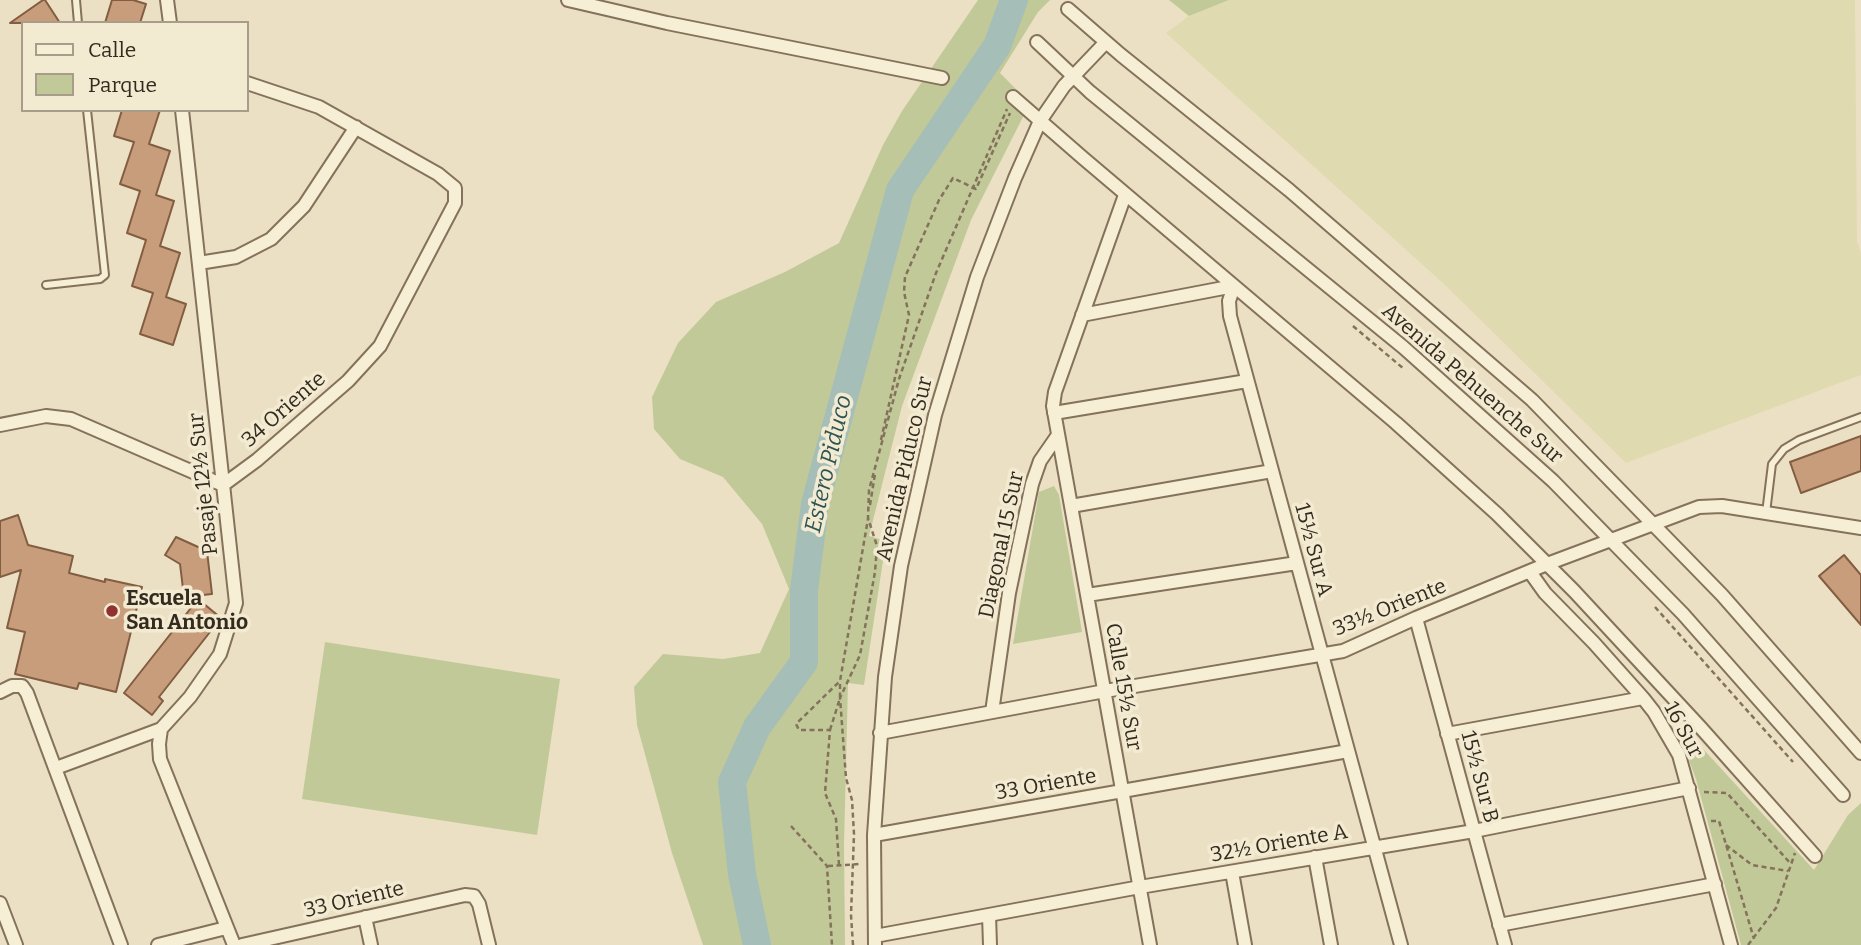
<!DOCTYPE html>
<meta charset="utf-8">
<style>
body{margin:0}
#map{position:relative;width:1861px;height:945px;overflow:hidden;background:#ebe0c3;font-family:Bitter,serif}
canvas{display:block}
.legend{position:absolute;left:21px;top:21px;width:228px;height:91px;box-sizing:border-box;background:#f3ead2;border:2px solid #a79d8a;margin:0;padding:9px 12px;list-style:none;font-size:21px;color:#352a1e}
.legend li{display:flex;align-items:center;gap:14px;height:35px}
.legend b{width:35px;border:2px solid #a79d8a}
</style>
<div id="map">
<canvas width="1861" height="945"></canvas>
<ul class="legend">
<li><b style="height:9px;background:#f7eed6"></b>Calle</li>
<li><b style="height:19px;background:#c1c998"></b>Parque</li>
</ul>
</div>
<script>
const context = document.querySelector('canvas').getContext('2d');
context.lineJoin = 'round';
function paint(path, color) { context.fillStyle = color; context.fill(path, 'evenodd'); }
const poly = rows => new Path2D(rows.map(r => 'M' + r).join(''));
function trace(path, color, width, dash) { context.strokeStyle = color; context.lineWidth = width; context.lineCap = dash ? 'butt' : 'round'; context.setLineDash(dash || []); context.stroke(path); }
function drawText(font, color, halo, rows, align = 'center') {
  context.font = font + ' Bitter,serif'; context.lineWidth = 7; context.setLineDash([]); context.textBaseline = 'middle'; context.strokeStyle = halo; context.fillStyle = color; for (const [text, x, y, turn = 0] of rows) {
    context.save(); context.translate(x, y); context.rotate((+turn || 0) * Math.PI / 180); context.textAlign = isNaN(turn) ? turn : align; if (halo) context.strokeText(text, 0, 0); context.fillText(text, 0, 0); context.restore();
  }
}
const farmland = poly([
 [1229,0,1855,0,1857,242,1861,253,1861,375,1626,463,1445,285,1166,33,1189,16]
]);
const green = poly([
 [978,0,1050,0,1038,12,1000,73,1030,103,971,220,902,406,869,536,886,541,864,685,848,683,844,845,845,945,703,945,672,853,637,725,634,687,663,654,723,659,760,653,789,589,762,524,723,477,680,459,654,429,652,397,678,343,716,302,785,272,839,243,883,145,902,111],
 [1169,0,1229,0,1189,16],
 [1054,486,1059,495,1082,632,1013,644,1039,492],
 [325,642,560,679,537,835,302,799],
 [1672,715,1814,870,1848,815,1861,803,1861,945,1741,945,1696,779]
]);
const river = poly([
 [757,945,742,874,732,782,757,727,804,662,804,590,815,504,900,190,997,46,1014,0]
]);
const building = poly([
 [45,0,60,23,10,23,43,0,45,0],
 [112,0,133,0,146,4,140,23,105,23,112,0],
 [122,110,160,110,149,144,170,151,156,195,174,201,160,246,180,253,166,297,186,304,173,345,140,334,153,293,132,286,146,240,127,233,140,191,120,184,134,142,114,136,122,110],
 [1861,436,1861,471,1801,493,1790,462,1861,436],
 [18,515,28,545,73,556,69,573,105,582,105,579,142,587,116,692,79,683,77,689,15,674,25,632,7,628,21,570,0,577,0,521,18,515],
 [176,537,207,551,212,594,184,597,180,564,165,555,176,537],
 [1844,555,1861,575,1861,625,1819,576,1844,555],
 [198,599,221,618,159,697,163,701,152,715,124,693,198,599]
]);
const path = poly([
 [1353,326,1404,369],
 [881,440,909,315,904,292,905,277,939,200,953,178,976,189,1010,113],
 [870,505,875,474],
 [1655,607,1793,762],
 [830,730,840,698,840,683],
 [1704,792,1727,793,1791,864],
 [1711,821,1719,821,1754,939],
 [791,826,827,866,832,945],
 [1726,845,1752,865,1788,871],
 [839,865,836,819,825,793,830,730,799,730,796,724,840,681,868,519],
 [828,866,860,864],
 [853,945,851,915,854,834,852,800,846,778,840,698,860,655,875,572,877,546,868,518,869,490,899,379,936,273,1007,109],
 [1748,945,1776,908,1795,853]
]);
const lane = poly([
 [76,0,78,23],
 [46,285,100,279,105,275,87,110],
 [1766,513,1772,464,1784,449,1799,440,1861,417]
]);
const street = poly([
 [167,0,170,23],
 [568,0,667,23,942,78],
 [1068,9,1121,55,1289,190,1532,400,1722,595,1861,753],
 [1037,42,1090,92,1403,347,1553,481,1683,614,1843,795],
 [1013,97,1083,158,1396,423,1497,514,1574,591,1701,728,1815,856],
 [182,110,236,603,220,654,190,697,161,729,159,744,160,759,234,945],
 [1125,195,1055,392,1053,406,1150,945],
 [199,263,236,257,271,239,304,206,356,127],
 [1234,286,1229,301,1230,316,1401,945],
 [1082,315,1234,286],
 [1054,413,1247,381],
 [0,425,46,416,71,419,223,485,257,460,348,381,380,346,455,203,455,188,438,174,319,107,247,83],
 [1071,506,1272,471],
 [1530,572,1545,593,1594,643,1643,698,1654,712,1679,755,1731,945],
 [1087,595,1297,563],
 [1416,618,1505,945],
 [0,692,12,686,22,686,27,693,121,945],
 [992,712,1009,593,1032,484,1040,461,1058,435],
 [880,733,1105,691,1343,651,1416,618,1547,564,1699,507,1722,506,1861,528],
 [1447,734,1643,698],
 [56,768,161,729],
 [874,835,1348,751],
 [1315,857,1331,945],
 [1232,872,1245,945],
 [0,903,16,945],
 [989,915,990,945],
 [365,917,371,945],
 [1499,925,1715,884],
 [875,936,1140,887,1474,831,1689,788],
 [158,945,226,928],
 [242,945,465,895,474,896,479,904,489,945],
 [875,945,874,835,885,677,901,566,935,415,977,277,1015,178,1040,121,1064,86,1106,42]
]);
const markers = [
 [112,611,7,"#90302f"]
];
const streetNames = [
 ["Avenida Pehuenche Sur",1472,384,41],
 ["34 Oriente",284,410,-41],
 ["Avenida Piduco Sur",905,469,-77],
 ["Pasaje 12½ Sur",204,484,-96],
 ["Diagonal 15 Sur",1002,545,-78],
 ["15½ Sur A",1313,550,75],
 ["33½ Oriente",1390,608,-22],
 ["Calle 15½ Sur",1123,687,80],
 ["16 Sur",1683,730,62],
 ["15½ Sur B",1479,777,75],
 ["33 Oriente",1046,785,-10],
 ["32½ Oriente A",1279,844,-10],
 ["33 Oriente",354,900,-13]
];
const poiNames = [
 ["Escuela",126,599],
 ["San Antonio",126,623]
];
const waterNames = [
 ["Estero Piduco",829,464,-77]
];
paint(farmland, '#e0dab1');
paint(green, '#c1c998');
trace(river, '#a5beb7', 28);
paint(building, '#c79d7b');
trace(building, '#825d42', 2);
trace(lane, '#84725b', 10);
trace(street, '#84725b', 16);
trace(path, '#84725b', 2.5, [5, 3.5]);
trace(lane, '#f7eed6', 6);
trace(street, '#f7eed6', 12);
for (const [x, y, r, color] of markers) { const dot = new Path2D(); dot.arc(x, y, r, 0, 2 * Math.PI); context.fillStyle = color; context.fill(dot); trace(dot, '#f3ead2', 2.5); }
drawText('21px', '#352a1e', '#f3ead2', streetNames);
drawText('bold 21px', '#352a1e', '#f3ead2', poiNames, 'left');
drawText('italic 23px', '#2e5453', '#f3ead2', waterNames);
</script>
